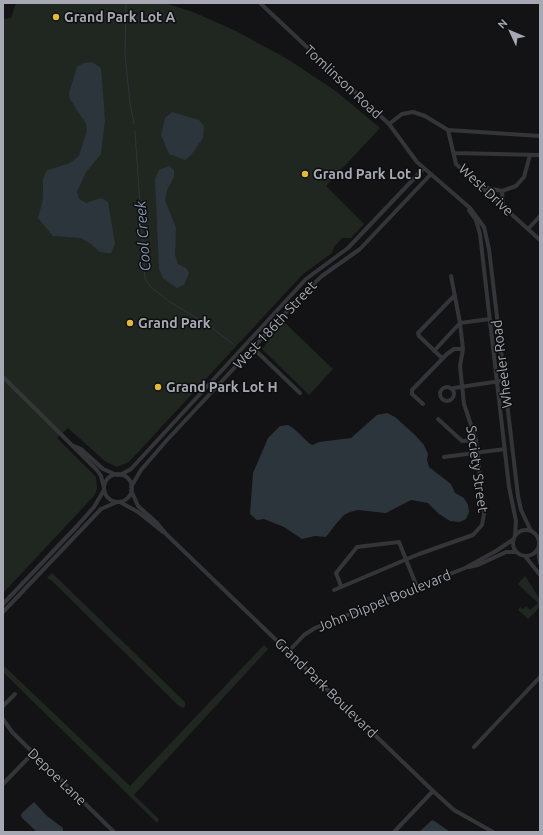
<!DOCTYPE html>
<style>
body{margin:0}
#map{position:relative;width:543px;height:835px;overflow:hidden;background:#131315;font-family:Ubuntu,sans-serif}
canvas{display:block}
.frame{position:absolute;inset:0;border:4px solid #a6a9b4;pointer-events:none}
.north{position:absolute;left:491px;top:12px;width:40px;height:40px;-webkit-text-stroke:3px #0e0e0f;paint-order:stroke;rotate:314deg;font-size:11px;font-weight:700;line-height:16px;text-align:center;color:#a6a9b4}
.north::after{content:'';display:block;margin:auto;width:14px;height:18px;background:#a6a9b4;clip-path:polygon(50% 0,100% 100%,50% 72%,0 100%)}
</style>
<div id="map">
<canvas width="543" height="835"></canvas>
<div class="frame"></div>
<div class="north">N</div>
</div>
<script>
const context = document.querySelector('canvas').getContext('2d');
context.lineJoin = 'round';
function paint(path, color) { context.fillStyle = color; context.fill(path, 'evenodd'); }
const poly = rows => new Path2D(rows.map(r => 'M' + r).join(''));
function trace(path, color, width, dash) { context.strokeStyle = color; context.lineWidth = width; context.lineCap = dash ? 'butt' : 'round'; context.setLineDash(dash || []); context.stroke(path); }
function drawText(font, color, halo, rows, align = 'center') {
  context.font = font + ' Ubuntu,sans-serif'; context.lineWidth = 3; context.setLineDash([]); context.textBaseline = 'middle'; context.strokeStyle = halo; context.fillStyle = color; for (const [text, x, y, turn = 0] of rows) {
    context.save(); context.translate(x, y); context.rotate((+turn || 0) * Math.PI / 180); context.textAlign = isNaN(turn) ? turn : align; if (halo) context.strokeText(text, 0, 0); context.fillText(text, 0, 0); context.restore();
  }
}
const green = poly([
 [16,3,165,3,193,12,236,31,289,60,337,92,380,128,326,186,364,224,351,238,342,238,334,247,332,253,303,274,129,462,117,467,106,462,68,428,57,438,96,477,97,489,94,496,3,593,3,19,11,18],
 [284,322,333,369,309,395,262,349],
 [52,573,185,702,185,707,183,708,178,705,52,581,47,578],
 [525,576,540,599,540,607,528,619,518,610,520,607,523,609,526,606,530,610,538,603,518,584],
 [264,645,268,649,134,795,159,819,157,823,3,672,3,665,130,786]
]);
const water = poly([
 [92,62,101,68,105,120,101,154,86,172,77,192,79,199,86,203,101,198,108,202,115,244,111,253,108,253,100,252,91,244,81,238,53,236,38,218,43,199,43,179,46,172,48,170,70,163,79,156,87,130,86,124,70,99,69,93,77,67,84,63],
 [172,112,199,120,204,126,203,138,191,155,185,160,169,154,161,135,165,118],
 [169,166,174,170,174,177,167,190,165,200,176,228,175,255,178,264,186,268,189,273,184,285,177,288,163,278,159,269,155,179,159,170],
 [387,413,395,417,415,435,424,445,428,454,427,460,429,467,451,484,455,493,464,498,468,505,469,512,466,519,460,522,450,521,439,514,428,503,411,500,386,513,358,510,350,512,344,515,335,525,326,537,315,536,302,539,284,527,264,519,257,520,250,514,253,473,268,438,280,426,288,425,293,428,310,444,313,445,319,442,351,438,377,415],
 [34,802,47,816,63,828,63,831,37,832,22,818,21,815,23,812],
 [432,820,436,822,450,832,419,832]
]);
const stream = poly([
 [126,3,125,54,130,103,134,124],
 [135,131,145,279,151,287,170,302,207,324,233,344]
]);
const minor = poly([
 [260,3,389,124,417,162,470,208,484,227,489,249,518,496,521,510,531,531],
 [389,124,402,114,413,112,425,116,448,130,540,136],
 [448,130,456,164,540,240],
 [454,153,540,155],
 [483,187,502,191,516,186,524,177,530,155],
 [502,191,503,206],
 [469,210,476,220,480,234,509,487,516,521,515,536],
 [528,229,540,216],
 [253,348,300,393],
 [434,351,460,323,490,319],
 [442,358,419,336,418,333,455,295],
 [3,377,97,470,101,476,104,488],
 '440 394a7 7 0 1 1 14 0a7 7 0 1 1-14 0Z',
 [452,389,454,388,500,381],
 [423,404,412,394,412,390,447,354,454,349,463,349],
 [438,419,462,441,476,440],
 [74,446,81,449,103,469,117,475],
 [444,457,505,449],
 '104 488a14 14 0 1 1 28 0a14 14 0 1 1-28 0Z',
 [120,475,131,469,306,279,348,248,424,168],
 [131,487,141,470,167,440,305,292,322,276,360,249,431,174],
 [131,490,138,506,157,523,166,534,433,791,454,810,493,832],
 [120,502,138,512,163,532],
 '513 543a13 13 0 1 1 26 0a13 13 0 1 1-26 0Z',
 [538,549,540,563],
 [525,556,540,575],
 [469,567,478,565,506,552,516,552],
 [341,586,336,573,357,547,399,542,417,587],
 [334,590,419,554,473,535,482,525,484,514,476,440,464,404,460,366,463,349,460,323,451,276],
 [3,604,78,525,94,507,104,490],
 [3,612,101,509,117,502],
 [288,652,304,635,315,628,465,568,496,551,514,539],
 [3,706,15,694],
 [3,719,12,732,114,832],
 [474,747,540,677],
 [3,784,33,753],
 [394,832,433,791]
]);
const markers = [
 [56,17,4,"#e2b83e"],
 [305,174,4,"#e2b83e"],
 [130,323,4,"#e2b83e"],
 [158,387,4,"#e2b83e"]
];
const poiNames = [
 ["Grand Park Lot A",64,17],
 ["Grand Park Lot J",313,174],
 ["Grand Park",138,323],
 ["Grand Park Lot H",166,387]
];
const streetNames = [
 ["Tomlinson Road",343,82,43],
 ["West Drive",486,190,43],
 ["West 186th Street",275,325,-47],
 ["Wheeler Road",502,364,-97],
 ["Society Street",477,469,82],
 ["John Dippel Boulevard",384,601,-22],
 ["Grand Park Boulevard",326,688,44],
 ["Depoe Lane",57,777,44]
];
const waterNames = [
 ["Cool Creek",143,236,-94]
];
paint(green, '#202721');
paint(water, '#2d353c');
trace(stream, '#2d353c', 1);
trace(minor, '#343539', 4);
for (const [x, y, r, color] of markers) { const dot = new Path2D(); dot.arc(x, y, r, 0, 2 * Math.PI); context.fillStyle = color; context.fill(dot); trace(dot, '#0e0e0f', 1.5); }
drawText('bold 14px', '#a6a9b4', '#0e0e0f', poiNames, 'left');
drawText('14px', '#a6a9b4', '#0e0e0f', streetNames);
drawText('italic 15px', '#7f94ac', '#0e0e0f', waterNames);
</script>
